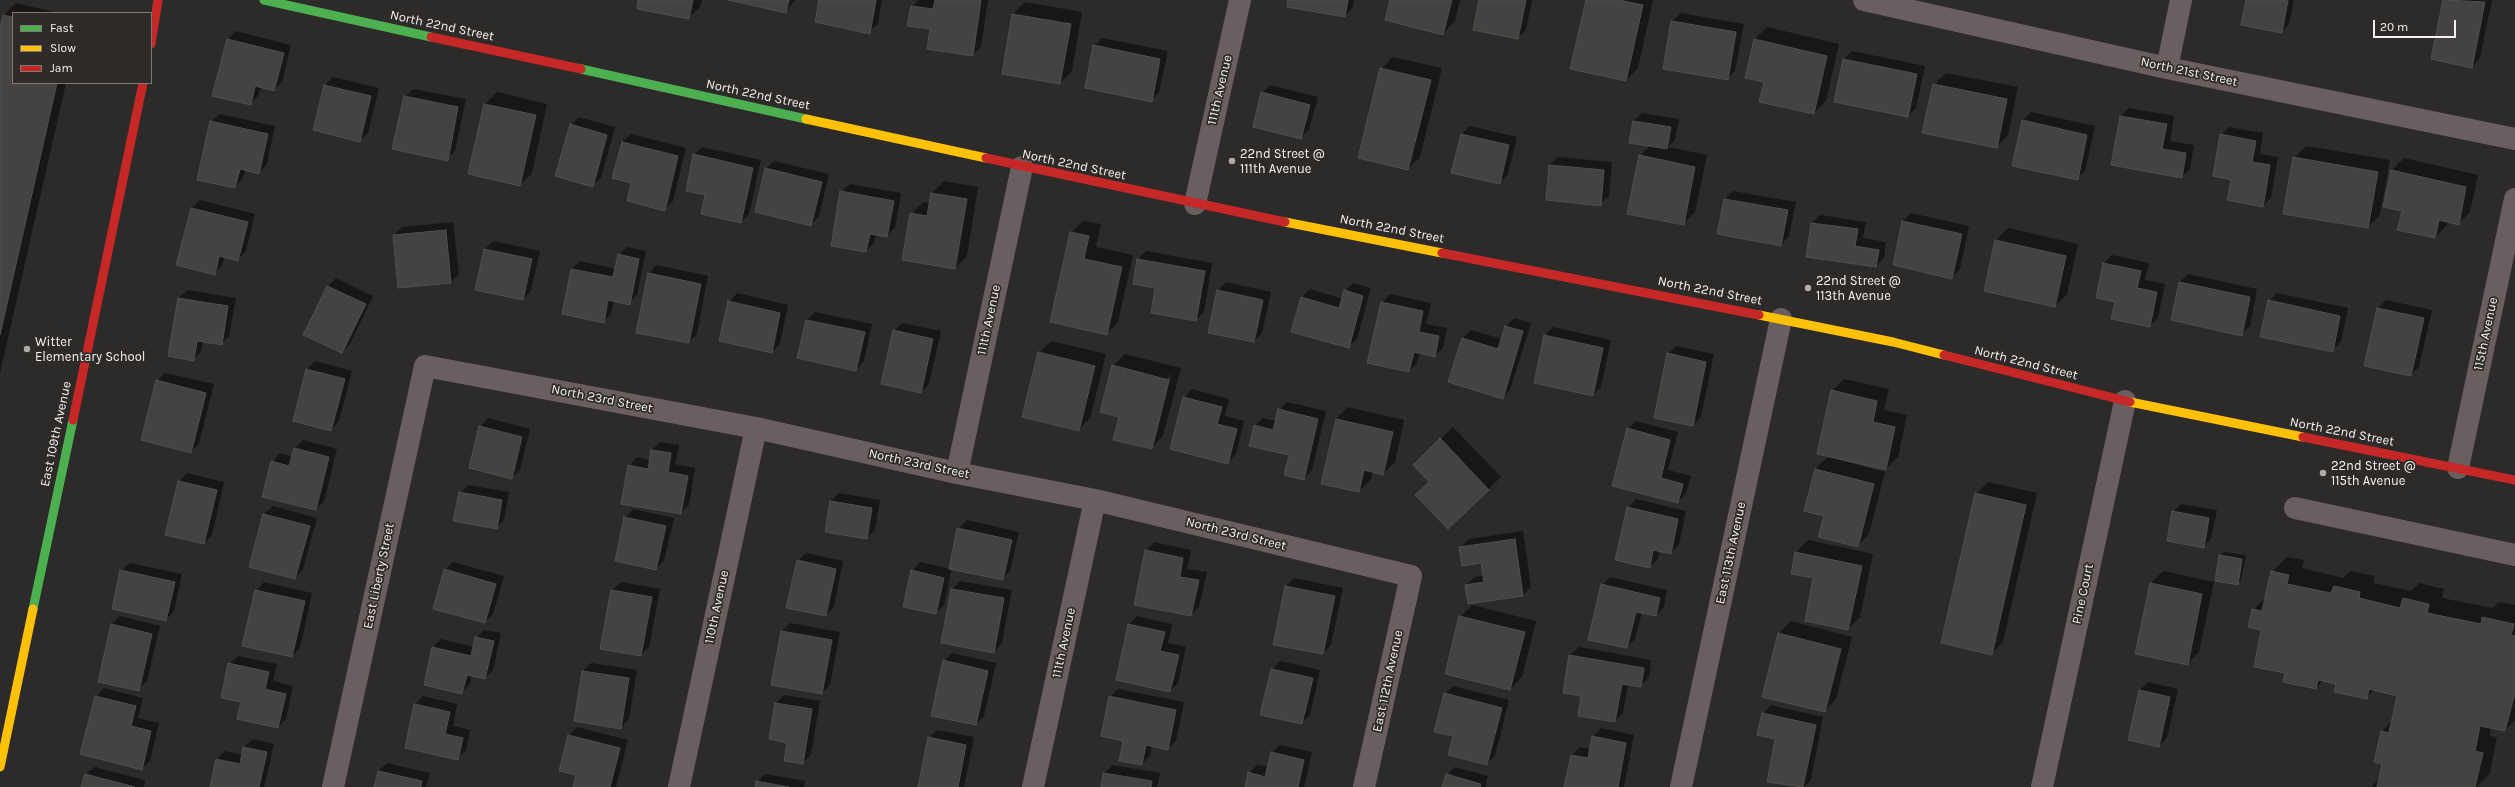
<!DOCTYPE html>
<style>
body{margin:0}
#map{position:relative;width:2515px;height:787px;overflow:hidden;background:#2d2b29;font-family:Karla,sans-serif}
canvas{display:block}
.legend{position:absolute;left:12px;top:12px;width:140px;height:72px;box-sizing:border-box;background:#2e2b28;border:1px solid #7d7a78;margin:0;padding:5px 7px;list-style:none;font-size:12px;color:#f4f1f0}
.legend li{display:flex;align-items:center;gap:8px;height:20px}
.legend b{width:20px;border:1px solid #7d7a78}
.scale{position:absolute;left:2373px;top:20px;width:83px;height:18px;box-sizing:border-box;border:2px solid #f4f1f0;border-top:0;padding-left:5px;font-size:12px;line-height:14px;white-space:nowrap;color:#f4f1f0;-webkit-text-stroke:3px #2e2b28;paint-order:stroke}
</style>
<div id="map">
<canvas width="2515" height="787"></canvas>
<ul class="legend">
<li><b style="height:5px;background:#4caf50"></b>Fast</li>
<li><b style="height:5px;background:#ffc107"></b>Slow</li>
<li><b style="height:5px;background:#c62828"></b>Jam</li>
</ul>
<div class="scale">20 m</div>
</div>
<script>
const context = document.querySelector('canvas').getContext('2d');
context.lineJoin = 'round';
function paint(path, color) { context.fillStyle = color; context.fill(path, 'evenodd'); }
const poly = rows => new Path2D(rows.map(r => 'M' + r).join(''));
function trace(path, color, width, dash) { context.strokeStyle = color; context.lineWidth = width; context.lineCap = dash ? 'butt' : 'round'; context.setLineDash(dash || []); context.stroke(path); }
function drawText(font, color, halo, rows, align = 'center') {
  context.font = font + ' Karla,sans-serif'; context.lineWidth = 3.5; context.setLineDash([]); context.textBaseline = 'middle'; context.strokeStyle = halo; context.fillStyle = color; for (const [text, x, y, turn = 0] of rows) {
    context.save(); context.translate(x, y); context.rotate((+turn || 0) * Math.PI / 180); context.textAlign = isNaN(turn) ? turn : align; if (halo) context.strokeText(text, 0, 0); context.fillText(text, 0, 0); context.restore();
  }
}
const shadow = poly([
 [639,0,702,0,701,6,688,18],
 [732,0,795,0,786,12],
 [820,0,882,0,878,24,869,32],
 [918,0,988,0,981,47,973,55,932,29,912,7],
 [1289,0,1354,0,1353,7,1345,16],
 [1391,0,1460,0,1455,21,1443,34],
 [1480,0,1532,0,1526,30,1517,38],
 [1587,0,1653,0,1638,68,1626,80],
 [2247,0,2294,0,2289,24,2281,32],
 [2444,0,2492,0,2480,58,2472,67,2433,59],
 [1025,2,1082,12,1072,71,1060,83,1013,14],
 [16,3,58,13,13,13,13,83,66,83,0,373,0,31,4,15],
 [1681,13,1744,24,1735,71,1727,79,1672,21],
 [1767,27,1839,44,1826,101,1814,113,1765,82,1755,39],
 [236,31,291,45,282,82,274,90,261,87,258,96,250,104,228,39],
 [1102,38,1168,51,1159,92,1151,101,1094,46],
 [1852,51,1925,66,1916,108,1908,116,1844,59],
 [1393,57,1442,68,1420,157,1408,169,1381,69],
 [1946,73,2018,87,2008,135,1996,147,1934,85],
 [333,77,379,88,368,133,359,141,314,130,325,85],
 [1270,85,1318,97,1309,129,1301,137,1262,93],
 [413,89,466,99,455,151,447,159,405,97],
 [497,92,547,104,532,173,520,185,469,173,485,104],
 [2129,108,2174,116,2170,141,2194,145,2190,169,2182,177,2121,116],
 [2031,112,2095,126,2085,171,2077,179,2023,120],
 [1642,113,1679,119,1675,140,1668,147,1707,155,1695,212,1683,224,1640,156,1650,145,1630,142,1634,121],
 [219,114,275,126,267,164,259,173,246,169,243,178,235,187,211,122],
 [579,117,615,127,601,178,592,186,570,125],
 [1470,126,1517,137,1508,174,1499,183,1462,134],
 [2229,127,2263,133,2260,154,2278,157,2271,197,2263,206,2232,179,2221,135],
 [631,134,686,148,673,201,665,209,632,182,622,142],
 [2306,146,2390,160,2380,215,2368,227,2294,158],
 [702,147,761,160,749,214,741,222,706,195,694,155],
 [1558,157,1612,162,1609,196,1600,204,1547,199,1550,165],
 [2404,158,2478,175,2470,212,2458,224,2448,221,2447,225,2435,237,2403,211,2392,170],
 [774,161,829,174,819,216,811,225,766,169],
 [944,181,978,187,967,256,955,268,911,214,923,202,931,203,932,193],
 [850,184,901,193,895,228,887,236,876,234,874,243,866,251,841,192],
 [1733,191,1796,202,1789,236,1781,245,1725,199],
 [200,200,255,214,246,251,238,259,225,256,222,265,214,274,192,208],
 [1911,213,1969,226,1960,269,1952,277,1894,264,1903,221],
 [1820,215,1866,222,1863,238,1886,242,1884,258,1876,266,1812,223],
 [1083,221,1101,224,1096,247,1133,255,1118,322,1106,334,1071,233],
 [453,222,459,274,451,282,399,287,394,235,402,227],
 [2008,228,2078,244,2067,294,2055,306,1996,240],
 [493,241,540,251,531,291,523,299,485,249],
 [627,247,646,251,637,295,629,304,614,300,611,314,603,322,572,269,580,261,616,269,619,255],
 [1146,251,1212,263,1204,312,1195,320,1156,287,1138,259],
 [2112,255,2149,263,2145,280,2165,284,2158,318,2150,326,2116,301,2103,264],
 [657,265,708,276,697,334,689,342,637,332,649,273],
 [2188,274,2257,289,2250,326,2241,334,2180,282],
 [336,278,373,296,350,344,342,352,305,334,328,286],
 [1226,282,1271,292,1262,333,1254,341,1218,291],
 [1353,283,1371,288,1357,339,1348,347,1301,298,1310,289,1343,299,1345,291],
 [187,290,236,298,229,336,221,344,203,341,201,351,193,360,169,355,179,298],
 [737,293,788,305,780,344,772,352,729,302],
 [2277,293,2348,308,2341,342,2332,350,2269,301],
 [1390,294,1431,303,1426,324,1447,328,1443,348,1434,356,1420,353,1417,363,1409,371,1382,303],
 [2386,300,2432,310,2419,367,2411,375,2378,308],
 [815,312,872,324,864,361,856,370,807,320],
 [1514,318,1531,323,1510,390,1502,398,1449,382,1463,338,1471,330,1502,339,1506,326],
 [902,323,941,331,929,384,921,392,894,331],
 [1553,327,1611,340,1601,387,1593,395,1535,382,1545,335],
 [1051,341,1106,354,1090,418,1078,430,1039,353],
 [1676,346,1714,354,1701,417,1693,425,1668,354],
 [1125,354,1181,368,1163,436,1151,448,1120,416,1113,366],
 [1169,375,1171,375,1156,435,1154,435],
 [315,361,352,371,339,421,331,430,307,369],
 [165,373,214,384,199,444,191,452,157,381],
 [1844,379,1889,389,1884,410,1907,415,1898,457,1886,469,1845,460,1844,461,1885,472,1869,534,1857,546,1825,515,1805,510,1815,469,1829,456,1832,391],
 [1192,389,1229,399,1225,416,1244,421,1236,454,1228,462,1184,398],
 [1287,402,1326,411,1312,470,1304,479,1290,454,1254,426,1263,418,1276,421,1279,410],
 [1348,407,1404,420,1395,462,1383,474,1373,471,1371,479,1359,491,1336,419],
 [488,418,530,429,520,470,512,478,480,427],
 [1636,421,1678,432,1668,470,1691,476,1686,494,1678,502,1613,485,1627,429],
 [1453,427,1501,477,1448,528,1430,481,1426,453],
 [303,440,337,449,324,501,316,509,272,462,280,453,293,457,295,448],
 [660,442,679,445,675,464,695,468,689,505,681,513,629,466,637,457,650,460,652,450],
 [187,473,224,482,212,535,204,543,179,482],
 [1988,482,2037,493,2003,642,1991,654,1976,494],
 [468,485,509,492,504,520,496,528,460,493],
 [839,493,880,500,875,530,867,538,826,531,831,501],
 [1636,499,1686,511,1679,545,1671,553,1659,551,1658,559,1649,567,1628,508],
 [2181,504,2217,510,2211,539,2203,547,2173,512],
 [273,506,317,518,303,569,295,578,264,514],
 [633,509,674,518,664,561,656,569,625,518],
 [967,520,1019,532,1010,571,1002,579,952,568,944,605,936,613,912,571,920,562,950,569,958,529],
 [1523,531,1531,587,1523,595,1469,603,1466,585,1475,577,1484,576,1482,562,1461,547,1469,539],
 [1808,540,1873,554,1860,617,1848,629,1814,578,1792,573,1796,552],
 [1154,542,1191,550,1187,569,1207,572,1199,607,1191,615,1146,551],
 [2224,552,2246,555,2241,580,2237,584,2220,556],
 [806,553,843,561,834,607,826,615,798,561],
 [2287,557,2304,560,2302,568,2343,578,2350,571,2375,576,2373,583,2411,591,2419,583,2444,589,2442,598,2492,608,2499,602,2515,605,2515,720,2505,730,2491,727,2490,736,2497,737,2490,773,2477,787,2371,787,2381,777,2384,763,2382,731,2393,720,2398,695,2374,690,2366,698,2337,683,2324,680,2316,688,2286,672,2253,610,2266,597,2272,572],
 [453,562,504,576,493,614,485,622,445,570],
 [130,563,182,574,174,611,166,620,121,571],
 [2163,571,2214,582,2199,652,2187,664,2137,654,2151,583],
 [1610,577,1667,590,1664,607,1656,615,1642,612,1635,639,1627,647,1602,585],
 [1294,578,1343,588,1331,645,1323,653,1275,644,1286,586],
 [960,581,1012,590,1002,643,994,652,942,643,952,589],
 [264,582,312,593,300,648,292,656,256,591],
 [621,582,660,589,649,647,641,655,612,590],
 [1472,605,1536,621,1522,677,1510,689,1460,617],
 [120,616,160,626,147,681,139,689,112,624],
 [1137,616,1172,624,1168,643,1186,647,1178,683,1170,691,1129,624],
 [1791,621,1852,637,1836,699,1824,711,1779,633],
 [790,623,840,632,830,685,822,693,782,631],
 [484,630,501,633,493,670,485,678,472,675,470,684,462,692,433,647,441,639,474,647,476,638],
 [1579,647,1651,660,1649,678,1640,686,1628,684,1623,713,1615,721,1582,696,1570,655],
 [952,653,996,663,984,716,976,724,944,661],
 [238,656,277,664,273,681,293,686,286,719,278,727,242,702,229,664],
 [1280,661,1320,670,1310,715,1302,723,1272,670],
 [591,663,637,670,629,719,621,727,583,671],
 [2148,682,2178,689,2167,738,2159,746,2140,690],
 [1453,686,1509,700,1495,756,1487,764,1455,735,1445,694],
 [104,688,143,698,138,718,159,723,150,761,141,769,96,697],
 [1118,689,1184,702,1176,741,1168,749,1152,746,1150,756,1142,764,1125,740,1110,697],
 [784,695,820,701,811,755,802,763,788,742,776,703],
 [423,696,457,704,453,726,470,730,466,750,458,758,415,705],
 [1771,705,1823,717,1811,780,1804,787,1768,782,1777,738,1763,714],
 [577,727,628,740,616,787,574,787,578,774,569,736],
 [1601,728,1634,735,1624,787,1565,787,1572,755,1580,747,1590,749,1593,737],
 [937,730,974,737,964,787,919,787,929,738],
 [253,739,274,744,264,787,211,787,217,759,225,751,243,755,244,747],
 [1280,745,1312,752,1304,787,1246,787,1249,773,1257,765,1268,767,1272,753],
 [387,763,430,773,426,787,375,787,379,771],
 [1113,765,1160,773,1157,787,1102,787,1104,773],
 [94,767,145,780,144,787,82,787,85,775],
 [1455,767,1488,776,1485,787,1443,787,1447,775],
 [765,774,805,781,804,787,756,787,757,782]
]);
const building = poly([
 [638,0,693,0,689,19,637,9,638,0],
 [728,0,789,0,786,13,728,0],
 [819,0,876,0,870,34,815,22,819,0],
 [935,0,981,0,973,56,927,49,930,29,907,26,911,6,933,9,935,0],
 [1288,0,1348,0,1345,17,1287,7,1288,0],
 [1390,0,1452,0,1443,35,1385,20,1390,0],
 [1479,0,1526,0,1518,39,1473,30,1479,0],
 [1586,0,1619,0,1643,5,1626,81,1570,69,1586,0],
 [2246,0,2288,0,2282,33,2241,25,2246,0],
 [2443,0,2485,2,2472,68,2431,59,2443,0],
 [1012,14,1071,24,1060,84,1002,74,1012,14],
 [3,15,13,17,13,83,57,83,0,335,0,27,3,15],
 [1671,21,1736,32,1728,80,1663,69,1671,21],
 [227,39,284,53,274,91,255,86,251,105,212,96,227,39],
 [1754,39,1827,56,1814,114,1759,102,1764,82,1745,78,1754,39],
 [1093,45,1160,59,1152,102,1085,88,1093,45],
 [1843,59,1917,74,1908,117,1834,102,1843,59],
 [1380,68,1431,80,1408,170,1358,158,1380,68],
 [1933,84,2007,99,1997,148,1922,133,1933,84],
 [324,85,371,96,360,142,313,130,324,85],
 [1261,92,1310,105,1301,139,1253,127,1261,92],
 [404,96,458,107,448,161,392,149,404,96],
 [484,104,536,115,520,186,468,174,484,104],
 [2120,116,2167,124,2162,149,2186,153,2182,178,2111,165,2120,116],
 [2022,120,2087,135,2078,180,2012,166,2022,120],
 [210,121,268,134,259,174,240,169,235,188,197,180,210,121],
 [1633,121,1671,127,1667,149,1629,143,1633,121],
 [570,124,607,135,593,187,555,176,570,124],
 [1461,134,1509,145,1500,184,1451,173,1461,134],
 [2220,134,2256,141,2252,162,2270,165,2263,207,2227,200,2231,180,2213,176,2220,134],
 [622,142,678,156,665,211,627,201,631,183,612,178,622,142],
 [693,154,753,168,741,223,701,214,705,195,686,191,693,154],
 [1639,155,1695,167,1684,225,1627,214,1639,155],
 [2293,157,2378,172,2368,228,2283,214,2293,157],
 [1549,165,1604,170,1601,206,1546,200,1549,165],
 [765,168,822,182,811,226,755,212,765,168],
 [2391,170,2466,187,2459,225,2439,220,2435,238,2397,230,2402,211,2383,207,2391,170],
 [840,191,894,201,887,237,870,234,866,252,831,246,840,191],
 [931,193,967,199,955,269,902,260,910,213,927,216,931,193],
 [1724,199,1788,210,1781,246,1717,234,1724,199],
 [191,208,248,222,238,261,219,256,215,275,176,265,191,208],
 [1902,221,1962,234,1952,279,1893,265,1902,221],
 [1811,223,1858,229,1855,246,1879,250,1876,267,1806,257,1811,223],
 [446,230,451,283,398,288,393,235,446,230],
 [1070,232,1089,236,1084,259,1122,267,1107,335,1050,322,1070,232],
 [1995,240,2066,256,2055,307,1984,291,1995,240],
 [484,249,532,259,523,300,475,290,484,249],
 [618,254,639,259,630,305,608,300,604,323,562,314,571,269,613,277,618,254],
 [1137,259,1205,271,1196,321,1151,313,1155,288,1133,284,1137,259],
 [2103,263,2141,271,2137,288,2157,292,2150,327,2111,319,2115,302,2096,298,2103,263],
 [648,273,701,284,689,343,636,333,648,273],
 [2179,282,2250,297,2242,336,2171,320,2179,282],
 [327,286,366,304,342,353,303,335,327,286],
 [1217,290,1263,300,1254,342,1208,333,1217,290],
 [1344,290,1363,296,1349,348,1291,332,1301,297,1339,308,1344,290],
 [178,298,228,306,222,345,197,341,194,361,168,356,178,298],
 [2268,300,2340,316,2333,352,2260,337,2268,300],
 [728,301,780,313,772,353,719,341,728,301],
 [1381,302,1423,311,1419,332,1439,336,1435,357,1414,352,1409,372,1367,363,1381,302],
 [2377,308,2424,318,2411,376,2364,366,2377,308],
 [806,320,865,332,856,371,797,358,806,320],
 [1505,326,1523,331,1503,399,1448,382,1462,338,1498,349,1505,326],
 [893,330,933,339,921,393,881,384,893,330],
 [1544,335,1603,348,1593,396,1534,383,1544,335],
 [1038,352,1095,366,1079,431,1022,417,1038,352],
 [1667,353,1706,362,1693,426,1654,418,1667,353],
 [1112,365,1169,380,1152,449,1113,440,1119,417,1100,412,1112,365],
 [306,369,345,379,331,431,293,421,306,369],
 [156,380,206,393,191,453,141,440,156,380],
 [1831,390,1877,401,1873,422,1895,427,1886,470,1817,454,1831,390],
 [1183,397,1222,407,1217,424,1237,429,1228,464,1170,449,1183,397],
 [1278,409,1318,419,1304,480,1284,475,1289,455,1249,446,1254,425,1273,430,1278,409],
 [1336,419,1393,432,1383,475,1364,470,1359,492,1321,484,1336,419],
 [479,426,522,437,512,479,469,468,479,426],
 [1627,428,1670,440,1661,478,1683,484,1678,503,1612,486,1627,428],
 [1440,438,1489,490,1448,529,1415,495,1429,482,1413,465,1440,438],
 [294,448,329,457,316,510,262,497,271,461,289,466,294,448],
 [651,450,671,453,668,472,688,476,681,514,621,504,628,465,648,469,651,450],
 [1815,469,1874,484,1858,547,1818,537,1824,516,1804,511,1815,469],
 [178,481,217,490,204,544,165,535,178,481],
 [459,492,502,500,497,529,453,521,459,492],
 [1975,493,2026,505,1992,655,1941,643,1975,493],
 [830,501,872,508,867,539,825,532,830,501],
 [1627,507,1678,519,1671,554,1653,550,1650,568,1615,560,1627,507],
 [2172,511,2209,518,2204,548,2167,541,2172,511],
 [263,514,310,526,295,579,249,567,263,514],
 [624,517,666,526,656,570,615,561,624,517],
 [957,528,1012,540,1003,580,949,569,957,528],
 [1515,539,1523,596,1468,604,1465,585,1484,582,1481,563,1462,566,1459,547,1515,539],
 [1145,550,1183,558,1180,577,1199,580,1191,616,1134,605,1145,550],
 [1795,552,1862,566,1848,630,1805,621,1813,578,1791,574,1795,552],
 [2219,555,2242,559,2238,585,2215,581,2219,555],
 [797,560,836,569,826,616,786,608,797,560],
 [444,569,496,584,485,623,433,609,444,569],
 [120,570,175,582,166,621,112,609,120,570],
 [911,570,944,578,936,614,903,607,911,570],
 [2271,571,2289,575,2287,584,2331,593,2334,586,2360,592,2359,598,2400,608,2403,598,2429,604,2427,613,2481,624,2482,617,2514,624,2511,635,2515,636,2515,693,2505,731,2480,726,2475,751,2483,753,2475,787,2377,787,2382,764,2374,762,2381,731,2389,733,2397,696,2369,689,2367,699,2334,692,2336,684,2318,680,2316,689,2283,682,2285,673,2254,667,2261,630,2248,627,2252,609,2262,611,2271,571],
 [2150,583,2202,594,2188,665,2135,654,2150,583],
 [1601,584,1660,598,1656,616,1636,612,1627,648,1588,640,1601,584],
 [1285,586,1335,596,1323,654,1273,645,1285,586],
 [951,589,1004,598,994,653,941,643,951,589],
 [255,590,305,601,292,657,242,646,255,590],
 [611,590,652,597,641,656,600,649,611,590],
 [1459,616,1525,632,1510,690,1445,674,1459,616],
 [111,624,152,634,139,691,98,682,111,624],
 [1128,624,1165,632,1160,651,1179,655,1170,692,1116,680,1128,624],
 [781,631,832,640,822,694,771,685,781,631],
 [1778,633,1841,649,1825,712,1762,697,1778,633],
 [475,637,494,641,485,679,467,675,462,694,424,685,432,647,471,656,475,637],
 [1569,655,1644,668,1641,687,1622,684,1615,722,1578,716,1581,696,1563,693,1569,655],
 [943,660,988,671,976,725,931,716,943,660],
 [228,663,269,672,265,689,286,694,278,728,237,719,241,702,221,698,228,663],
 [1271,669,1313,678,1302,724,1260,715,1271,669],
 [582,671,629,678,621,729,574,721,582,671],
 [2139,690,2170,697,2159,747,2128,740,2139,690],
 [1444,693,1502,708,1487,765,1448,755,1453,736,1434,732,1444,693],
 [95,696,136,706,131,726,151,731,142,770,80,754,95,696],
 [1109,696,1176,710,1168,750,1146,745,1142,765,1119,761,1123,741,1101,736,1109,696],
 [775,703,812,709,803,764,784,761,787,743,769,739,775,703],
 [414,704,450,712,445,734,463,738,458,760,405,748,414,704],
 [1762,713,1816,725,1803,787,1767,782,1775,739,1757,735,1762,713],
 [568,735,620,748,610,787,573,787,576,775,559,771,568,735],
 [1592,736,1626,743,1618,787,1564,787,1571,755,1588,758,1592,736],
 [928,737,966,745,958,787,918,787,928,737],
 [243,747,267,752,259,787,210,787,216,759,240,764,243,747],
 [1271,752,1304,760,1298,787,1245,787,1248,772,1265,777,1271,752],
 [378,771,422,781,421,787,374,787,378,771],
 [1103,773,1152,781,1151,787,1101,787,1103,773],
 [85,774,135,787,81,787,85,774],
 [1446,774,1481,784,1480,787,1442,787,1446,774],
 [756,781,789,787,755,787,756,781]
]);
const street = poly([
 [1864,0,2167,68,2515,139],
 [2167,68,2181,0],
 [1195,204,1240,0],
 [2458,468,2515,199],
 [957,473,1022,167],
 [2295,508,2515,555],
 [333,787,425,366,756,428,957,473,1095,500,1411,576,1364,787],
 [679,787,756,428],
 [1033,787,1095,500],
 [1681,787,1781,319],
 [2042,787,2125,401]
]);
const fast = poly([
 [264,0,431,37],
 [581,69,806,119],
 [33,609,73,420]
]);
const slow = poly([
 [806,119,986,158],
 [1285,222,1442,253],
 [1759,315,1893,342,1944,355],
 [2130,402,2303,437],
 [0,767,33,609]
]);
const jam = poly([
 [431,37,581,69],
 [151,44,158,0],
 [986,158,1285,222],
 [1442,253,1759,315],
 [1944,355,2130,402],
 [73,420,143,83],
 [2303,437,2515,480]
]);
const markers = [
 [1232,161,4,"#aeacaa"],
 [1808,288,4,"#aeacaa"],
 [27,349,4,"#aeacaa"],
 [2323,473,4,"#aeacaa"]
];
const streetNames = [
 ["North 22nd Street",442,26,12],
 ["North 21st Street",2189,72,12],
 ["111th Avenue",1220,90,-77],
 ["North 22nd Street",758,95,12],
 ["North 22nd Street",1074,165,12],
 ["North 22nd Street",1392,229,11],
 ["North 22nd Street",1710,291,11],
 ["111th Avenue",989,320,-78],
 ["115th Avenue",2486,334,-78],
 ["North 22nd Street",2026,363,14],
 ["North 23rd Street",602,399,11],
 ["North 22nd Street",2342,432,11],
 ["East 109th Avenue",56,434,-78],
 ["North 23rd Street",919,464,12],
 ["North 23rd Street",1236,534,14],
 ["East 113th Avenue",1731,553,-78],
 ["East Liberty Street",379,576,-78],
 ["Pine Court",2083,594,-78],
 ["110th Avenue",717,607,-78],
 ["111th Avenue",1064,643,-78],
 ["East 112th Avenue",1388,681,-78]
];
const poiNames = [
 ["22nd Street @",1240,154],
 ["111th Avenue",1240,169],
 ["22nd Street @",1816,281],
 ["113th Avenue",1816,296],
 ["Witter",35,342],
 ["Elementary School",35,357],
 ["22nd Street @",2331,466],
 ["115th Avenue",2331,481]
];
paint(shadow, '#0007');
paint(building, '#454341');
trace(building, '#514f4d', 1);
trace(street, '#695f60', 22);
trace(fast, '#4caf50', 9);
trace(slow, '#ffc107', 9);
trace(jam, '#c62828', 9);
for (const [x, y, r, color] of markers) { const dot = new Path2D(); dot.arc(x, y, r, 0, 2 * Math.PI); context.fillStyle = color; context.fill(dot); trace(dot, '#2e2b28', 1.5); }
drawText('13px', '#f4f1f0', '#2e2b28', streetNames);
drawText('13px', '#f4f1f0', '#2e2b28', poiNames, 'left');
</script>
